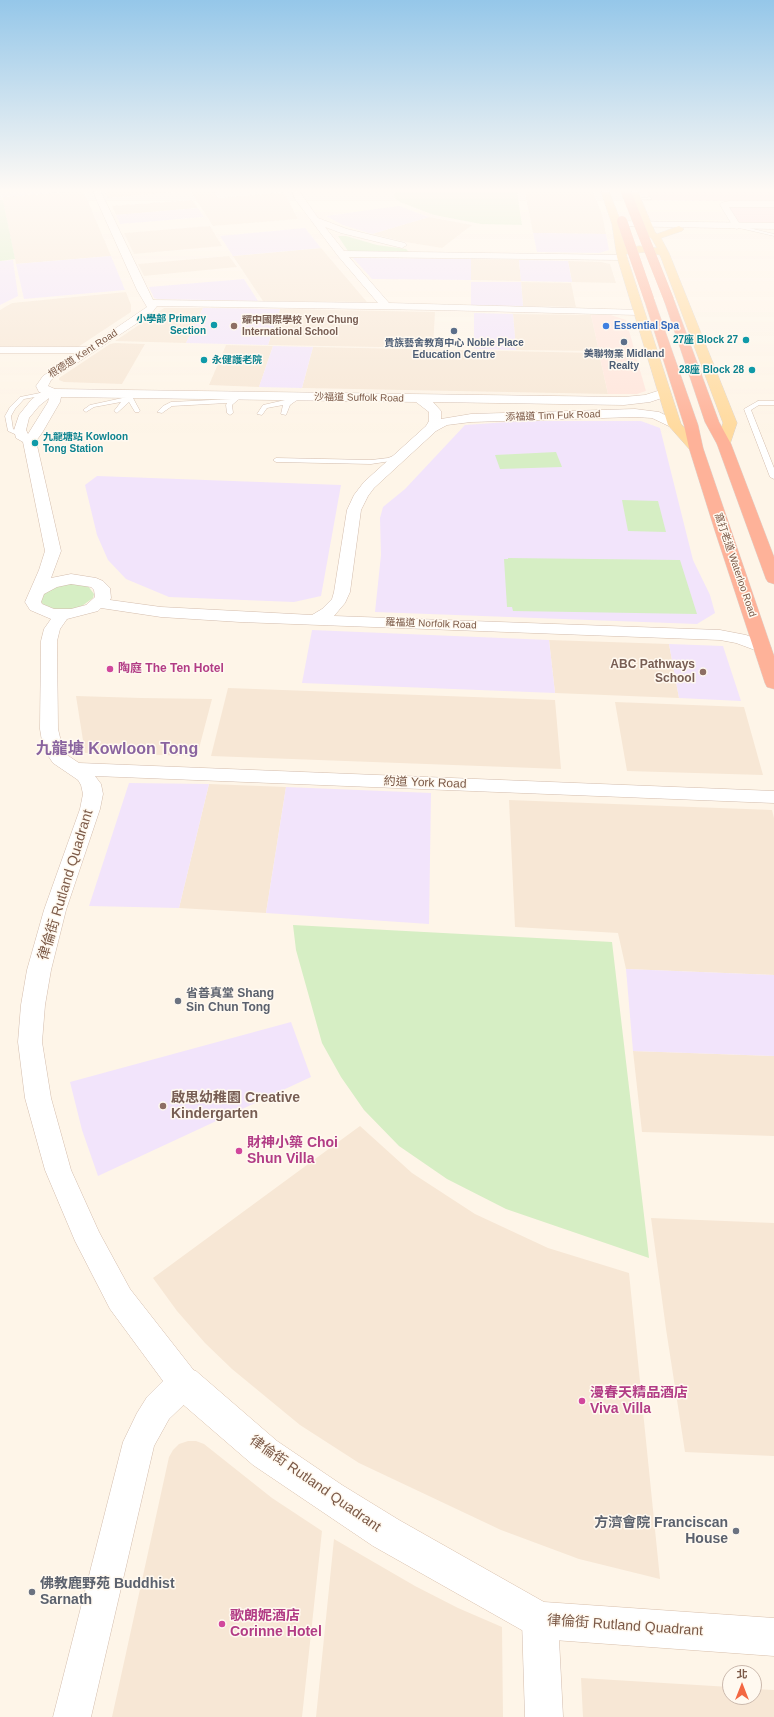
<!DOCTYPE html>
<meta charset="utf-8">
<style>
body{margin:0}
#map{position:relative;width:774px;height:1717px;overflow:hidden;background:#fef5e8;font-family:Helvetica,"Noto Sans TC",sans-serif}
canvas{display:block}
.north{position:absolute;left:722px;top:1665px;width:40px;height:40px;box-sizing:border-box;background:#fff9f0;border:1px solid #cbb9ad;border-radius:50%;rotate:0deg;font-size:11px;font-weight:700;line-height:16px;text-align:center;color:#7c5a48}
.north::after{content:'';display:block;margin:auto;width:14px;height:18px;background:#f36742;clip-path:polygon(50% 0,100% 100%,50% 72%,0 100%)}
</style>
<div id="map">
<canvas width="774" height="1717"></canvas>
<div class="north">北</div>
</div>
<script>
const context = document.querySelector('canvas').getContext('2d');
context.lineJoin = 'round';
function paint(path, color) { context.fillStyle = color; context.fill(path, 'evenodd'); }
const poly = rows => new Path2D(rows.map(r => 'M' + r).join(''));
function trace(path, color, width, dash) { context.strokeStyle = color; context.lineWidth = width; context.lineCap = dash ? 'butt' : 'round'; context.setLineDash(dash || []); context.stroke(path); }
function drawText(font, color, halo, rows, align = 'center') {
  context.font = font + ' Helvetica,"Noto Sans TC",sans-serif'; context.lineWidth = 3; context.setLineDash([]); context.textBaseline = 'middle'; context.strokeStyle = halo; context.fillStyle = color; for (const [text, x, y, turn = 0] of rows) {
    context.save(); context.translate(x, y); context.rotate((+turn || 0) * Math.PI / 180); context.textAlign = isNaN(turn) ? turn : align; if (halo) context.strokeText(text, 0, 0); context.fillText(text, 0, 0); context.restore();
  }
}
const residential = poly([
 [64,192,84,192,111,256,16,264,2,197],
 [105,192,174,192,108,198],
 [191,192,214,192,218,198,284,192,298,219,213,226],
 [525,192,593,192,602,214,606,234,533,233],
 [192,200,198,208,116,215,112,206],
 [429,217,472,225,442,248,405,242,372,234],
 [210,226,222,246,134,254,124,233],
 [321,248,367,302,263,301,233,256],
 [229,256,237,267,144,276,138,264],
 [471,259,519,260,521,281,471,280],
 [568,261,601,262,610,264,616,283,572,282],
 [521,282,571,283,576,307,523,306],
 [126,292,131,305,131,312,78,347,0,346,0,310,12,303],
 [164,308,203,308,186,343,115,341],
 [280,309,435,312,433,348,268,345],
 [513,314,591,315,599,351,516,350],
 [115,343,145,344,122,384,64,382,59,380,59,378,110,344],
 [226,345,273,346,259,387,209,385],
 [313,347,599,353,608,394,302,388],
 [549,640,669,644,679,698,555,693],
 [228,688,555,700,561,769,211,756],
 [76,696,141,698,212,699,197,756,85,753],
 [615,702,744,707,763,775,627,771],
 [209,784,286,787,266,913,179,908],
 [509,800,772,810,774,818,774,975,626,969,618,933,515,927],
 [633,1051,774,1056,774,1136,642,1132],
 [360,1126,412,1173,475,1214,548,1248,629,1273,660,1579,579,1559,501,1530,359,1463,300,1425,232,1369,205,1343,177,1311,153,1278],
 [651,1218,774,1223,774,1456,685,1452,666,1329],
 [188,1441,196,1441,204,1444,272,1498,322,1531,302,1717,112,1717,169,1457,173,1450,179,1444],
 [334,1539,415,1586,458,1608,502,1627,503,1717,316,1717],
 [581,1678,730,1687,730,1697,754,1697,754,1689,774,1690,774,1717,583,1717]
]);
const commercial = poly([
 [591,315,611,315,626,320,635,352,599,351],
 [599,353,635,353,646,391,637,394,608,394]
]);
const education = poly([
 [1,192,64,192,2,197],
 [399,206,429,217,372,234,343,225,326,216],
 [198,208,204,217,120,224,116,215],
 [305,228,321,248,233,256,220,236],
 [533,233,606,234,609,250,599,253,537,252],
 [111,256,125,290,24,299,16,264],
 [353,258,471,259,471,280,372,279],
 [13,260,18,296,0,305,0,261],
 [519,260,568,261,572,282,521,281],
 [244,279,258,301,157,299,154,298,149,287],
 [471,282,521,282,523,306,471,305],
 [203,308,280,309,268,345,186,343],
 [474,313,513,314,516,350,474,349],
 [273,346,313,347,302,388,259,387],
 [522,421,641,421,660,428,693,560,710,595,715,613,697,624,375,612,381,555,380,518,383,507,405,489,465,425],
 [97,476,341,485,321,596,294,602,169,597,126,579,108,560,97,535,85,485],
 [312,630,549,640,555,693,302,683],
 [669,644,723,646,741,701,679,698],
 [129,783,209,784,179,908,89,906],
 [286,787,431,793,429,924,266,913],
 [626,969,774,975,774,1056,633,1051],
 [291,1022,311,1077,98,1176,82,1130,70,1082]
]);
const medical = poly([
 [646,192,774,192,774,223,739,223,724,201,650,200]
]);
const green = poly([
 [395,192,517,192,522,225,481,224,434,215,400,202,394,198],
 [0,200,3,200,15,259,0,261],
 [338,236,346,236,377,245,406,249,409,252,348,251],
 [556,452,562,467,500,469,495,455],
 [622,500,658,501,666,532,628,531],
 [508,558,680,560,697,614,513,611,512,607,507,607,504,559,508,559],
 [72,583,88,586,94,594,93,598,82,606,74,609,57,610,44,605,41,602,41,597,44,593,56,586],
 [293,925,612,942,649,1258,506,1209,447,1179,399,1146,364,1110,341,1077,322,1043,296,950]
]);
const lane = poly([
 [650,197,652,199,636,200,634,199,650,197],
 [737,225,774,234,774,236,735,227,737,225],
 [50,391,53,393,52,394,24,399,15,409,11,416,13,429,23,434,23,436,19,436,8,431,5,416,10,407,20,397,50,391],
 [129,394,134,395,133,398,140,411,139,412,135,412,129,402,117,413,114,411,121,402,94,407,86,412,83,410,90,405,127,397,129,394],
 [237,396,240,398,232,405,233,413,230,415,227,413,226,405,227,403,172,406,162,413,157,412,163,406,171,402,232,399,237,396],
 [294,398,297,400,290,405,286,415,281,414,283,405,267,408,262,415,257,414,263,405,294,398],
 [758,401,774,401,774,405,759,405,751,410,774,468,774,479,770,477,744,409,758,401],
 [401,453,403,454,403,456,391,461,371,464,276,462,273,460,276,458,371,460,388,458,401,453]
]);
const street = poly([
 [93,192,101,192,153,300,378,303,338,256,295,199,292,192,300,192,318,218,347,229,405,243,407,245,402,248,341,233,325,227,344,251,625,255,627,257,625,259,622,260,349,257,389,303,642,310,643,312,638,315,436,310,157,306,151,314,51,380,48,386,55,389,624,397,645,395,664,389,668,390,670,393,668,396,650,402,624,405,433,402,441,411,441,419,471,414,635,409,659,412,679,422,681,425,679,428,675,429,652,418,635,417,471,422,447,425,436,431,374,488,368,496,361,510,350,592,345,603,334,616,720,630,746,635,769,644,771,648,769,652,763,653,736,643,720,640,240,622,161,617,101,608,98,611,67,619,60,629,57,641,58,729,63,750,67,755,79,763,774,791,774,803,95,776,101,784,103,794,100,809,66,910,51,970,45,1005,42,1042,51,1098,71,1170,99,1232,130,1289,195,1372,200,1383,195,1394,169,1419,154,1446,91,1717,53,1717,123,1442,137,1413,147,1397,163,1381,110,1309,75,1241,45,1170,25,1098,18,1042,21,1005,27,970,44,910,80,809,83,794,81,785,78,780,53,763,45,751,42,741,40,729,41,641,44,629,51,619,30,610,25,602,39,570,45,551,23,442,16,438,14,430,19,415,31,400,41,392,39,392,36,386,43,376,77,353,0,353,0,347,88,347,147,307,137,290,93,192],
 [61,397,416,402,429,412,429,421,426,426,364,482,354,495,347,510,334,592,332,599,322,609,312,615,161,607,110,600,111,598,110,588,103,581,96,578,71,574,51,578,61,551,36,441,42,433,60,402,61,397],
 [49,398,48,402,28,434,26,430,29,418,39,406,49,398],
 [71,584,91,587,94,590,95,597,86,605,71,609,54,609,42,604,41,602,44,594,57,587,71,584],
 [729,201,774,201,774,207,729,207,741,226,737,229,734,228,720,205,721,203,729,201],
 [540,1602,553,1607,558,1620,563,1717,525,1717,522,1620,527,1607,540,1602]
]);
const secondary = poly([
 [617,221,774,223,774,229,614,226,612,224,617,221],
 [184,1367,196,1371,277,1441,342,1485,399,1520,544,1602,774,1618,774,1656,540,1639,527,1633,373,1546,253,1465,172,1395,168,1383,172,1371,184,1367]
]);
const primary = poly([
 [601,192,609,192,622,224,626,248,639,246,657,248,652,239,646,234,630,192,638,192,655,232,657,234,679,226,684,229,682,231,661,238,669,253,737,423,729,447,724,448,719,447,717,444,723,423,660,255,647,252,626,254,681,424,701,445,703,448,701,451,696,452,691,451,668,425,617,257,612,224,601,192]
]);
const highway = poly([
 [649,296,654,299,698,425,703,448,774,656,774,689,767,687,765,683,715,531,689,448,684,425,644,299,649,296],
 [669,297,674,300,719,422,731,444,774,557,774,584,768,582,766,579,717,444,705,422,664,300,669,297]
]);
const highwayBridge = poly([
 [626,192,669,300],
 [622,221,649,299]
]);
const markers = [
 [214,325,4,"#0f9aa8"],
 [234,326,4,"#8d6e63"],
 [606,326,4,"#3f7fe0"],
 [454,331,4,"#5c6f8a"],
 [746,340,4,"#0f9aa8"],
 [624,342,4,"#5c6f8a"],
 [204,360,4,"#0f9aa8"],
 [752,370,4,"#0f9aa8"],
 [35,443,4,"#0f9aa8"],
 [110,669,4,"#d1479c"],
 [703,672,4,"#8d6e63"],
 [178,1001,4,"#6b7280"],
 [163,1106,4,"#8d6e63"],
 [239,1151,4,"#d1479c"],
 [582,1401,4,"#d1479c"],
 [736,1531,4,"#6b7280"],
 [32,1592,4,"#6b7280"],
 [222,1624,4,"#d1479c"]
];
const farCulturenames = [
 ["小學部 Primary",206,319],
 ["Section",206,331],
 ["27座 Block 27",738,340],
 ["永健護老院",212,360,"left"],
 ["28座 Block 28",744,370],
 ["九龍塘站 Kowloon",43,437,"left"],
 ["Tong Station",43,449,"left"]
];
const farEducationnames = [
 ["耀中國際學校 Yew Chung",242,320],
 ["International School",242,332]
];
const farShopnames = [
 ["Essential Spa",614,326]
];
const farServicenames = [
 ["貴族藝舍教育中心 Noble Place",454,343],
 ["Education Centre",454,355],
 ["美聯物業 Midland",624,354],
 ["Realty",624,366]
];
const farStreetnames = [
 ["根德道 Kent Road",83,354,-33],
 ["沙福道 Suffolk Road",359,398,1],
 ["添福道 Tim Fuk Road",553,416,-2],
 ["窩打老道 Waterloo Road",735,565,71],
 ["羅福道 Norfolk Road",431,624,2]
];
const educationNames = [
 ["ABC Pathways",695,665],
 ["School",695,679]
];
const hotelNames = [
 ["陶庭 The Ten Hotel",118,669]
];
const streetNames = [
 ["約道 York Road",425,783,2]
];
const worshipNames = [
 ["省善真堂 Shang",186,994],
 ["Sin Chun Tong",186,1008]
];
const nearStreetnames = [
 ["律倫街 Rutland Quadrant",66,885,-73],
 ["律倫街 Rutland Quadrant",315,1484,35],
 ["律倫街 Rutland Quadrant",625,1626,4]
];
const nearEducationnames = [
 ["啟思幼稚園 Creative",171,1098],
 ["Kindergarten",171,1114]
];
const nearHotelnames = [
 ["財神小築 Choi",247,1143],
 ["Shun Villa",247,1159],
 ["漫春天精品酒店",590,1393],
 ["Viva Villa",590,1409],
 ["歌朗妮酒店",230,1616],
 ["Corinne Hotel",230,1632]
];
const nearWorshipnames = [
 ["方濟會院 Franciscan",728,1523],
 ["House",728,1539],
 ["佛教鹿野苑 Buddhist",40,1584,"left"],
 ["Sarnath",40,1600,"left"]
];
const districtNames = [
 ["九龍塘 Kowloon Tong",117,750]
];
paint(residential, '#f7e7d5');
paint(commercial, '#ffe5db');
paint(education, '#f2e4fb');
paint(medical, '#fddadf');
paint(green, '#d6eec4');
trace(lane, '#d3bcac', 1);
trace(street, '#d3bcac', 1);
trace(secondary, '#d8bfab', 1);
trace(primary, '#ddd4cf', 1);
trace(highway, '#ddd4cf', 1);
paint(lane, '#fff');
paint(street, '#fff');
paint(secondary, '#fff');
paint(primary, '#ffda9e');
paint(highway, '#feb299');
trace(highwayBridge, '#ddd4cf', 10, []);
trace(highwayBridge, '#feb299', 10);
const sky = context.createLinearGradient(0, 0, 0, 433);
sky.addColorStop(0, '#95c7e9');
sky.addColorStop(0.44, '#fffaf5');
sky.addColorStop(1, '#fffaf500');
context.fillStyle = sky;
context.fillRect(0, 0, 774, 433);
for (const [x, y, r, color] of markers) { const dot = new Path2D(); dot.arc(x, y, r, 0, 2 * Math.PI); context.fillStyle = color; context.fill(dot); trace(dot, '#fff9f0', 1.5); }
drawText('bold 10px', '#0d838f', '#fff9f0', farCulturenames, 'right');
drawText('bold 10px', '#785e54', '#fff9f0', farEducationnames, 'left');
drawText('bold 10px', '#366cbe', '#fff9f0', farShopnames, 'left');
drawText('bold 10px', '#4e5e75', '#fff9f0', farServicenames);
drawText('10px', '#7c5a48', '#fff9f0', farStreetnames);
drawText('bold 12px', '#785e54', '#fff9f0', educationNames, 'right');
drawText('bold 12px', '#b23c85', '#fff9f0', hotelNames, 'left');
drawText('12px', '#7c5a48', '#fff9f0', streetNames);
drawText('bold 12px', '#5b616d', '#fff9f0', worshipNames, 'left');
drawText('14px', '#7c5a48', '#fff9f0', nearStreetnames);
drawText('bold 14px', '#785e54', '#fff9f0', nearEducationnames, 'left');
drawText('bold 14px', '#b23c85', '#fff9f0', nearHotelnames, 'left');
drawText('bold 14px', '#5b616d', '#fff9f0', nearWorshipnames, 'right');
drawText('bold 16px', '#8a649f', '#fff9f0', districtNames);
</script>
